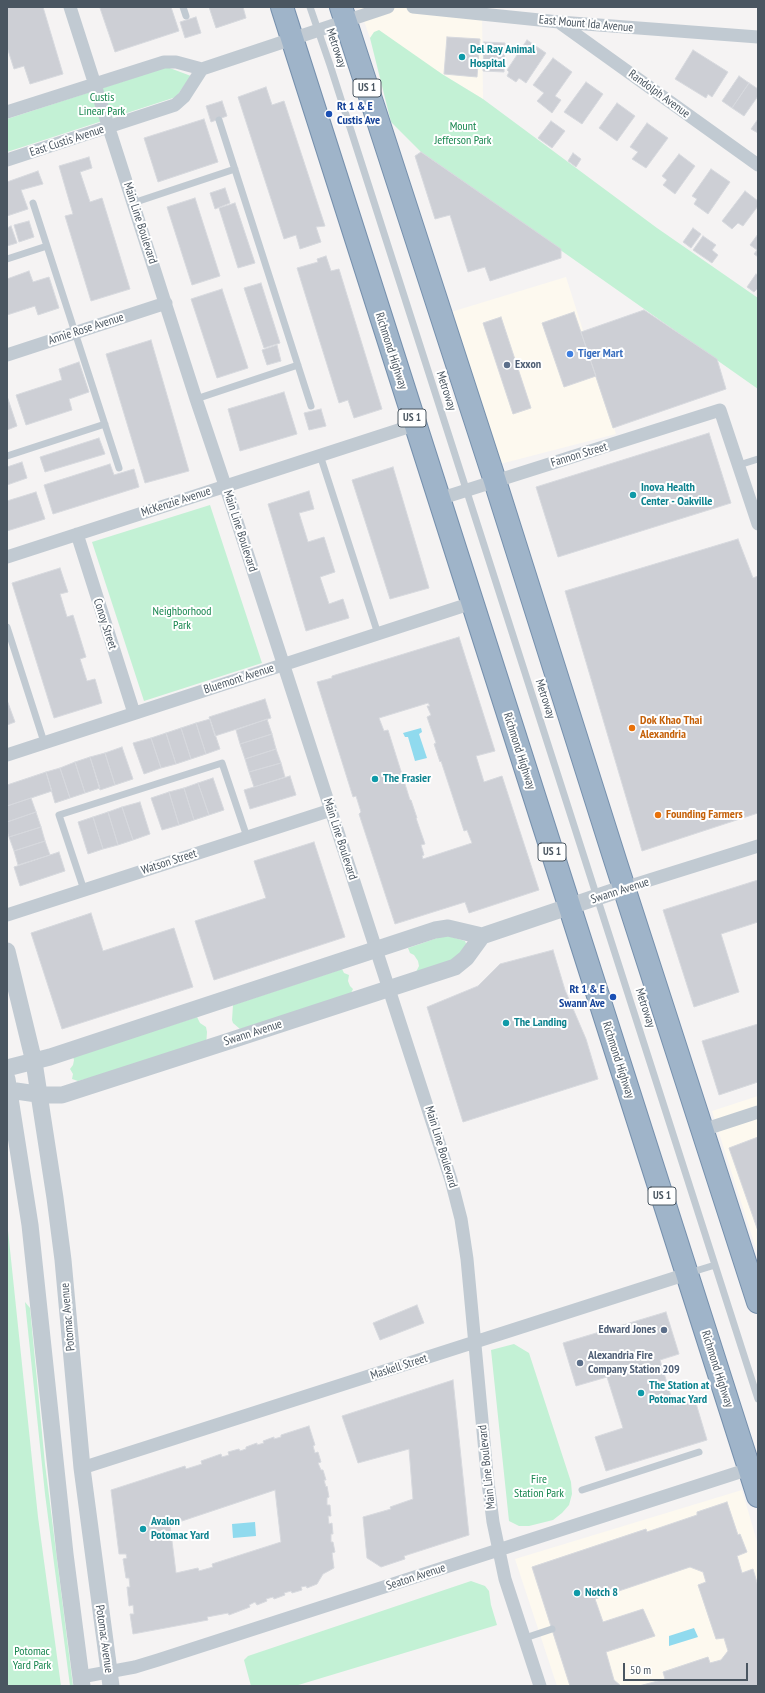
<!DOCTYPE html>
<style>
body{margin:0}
#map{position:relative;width:765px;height:1693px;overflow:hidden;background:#f5f3f3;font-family:"PT Sans Narrow",sans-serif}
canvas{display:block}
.frame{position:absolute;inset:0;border:8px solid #4a5661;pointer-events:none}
.scale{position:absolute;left:623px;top:1663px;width:125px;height:18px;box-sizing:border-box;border:2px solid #4a5661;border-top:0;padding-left:5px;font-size:12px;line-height:14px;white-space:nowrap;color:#4a5661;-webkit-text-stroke:3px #fff;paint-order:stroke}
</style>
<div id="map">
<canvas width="765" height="1693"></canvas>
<div class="frame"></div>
<div class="scale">50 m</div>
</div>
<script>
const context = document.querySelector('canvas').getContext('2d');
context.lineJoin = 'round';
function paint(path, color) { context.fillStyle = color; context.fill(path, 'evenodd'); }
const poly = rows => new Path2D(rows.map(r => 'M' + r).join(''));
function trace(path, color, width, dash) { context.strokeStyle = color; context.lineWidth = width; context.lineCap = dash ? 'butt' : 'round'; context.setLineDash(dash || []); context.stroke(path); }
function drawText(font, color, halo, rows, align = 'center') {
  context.font = font + ' "PT Sans Narrow",sans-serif'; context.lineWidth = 4; context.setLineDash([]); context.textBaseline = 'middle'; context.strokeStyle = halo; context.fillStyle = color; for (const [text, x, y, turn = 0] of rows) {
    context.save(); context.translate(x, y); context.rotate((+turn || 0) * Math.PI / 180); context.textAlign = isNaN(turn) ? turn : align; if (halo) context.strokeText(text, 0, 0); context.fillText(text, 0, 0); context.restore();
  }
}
const commercial = poly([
 [359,7,474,7,482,10,483,99,374,32,370,38],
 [566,277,616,434,500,464,451,312],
 [758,1096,758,1255,712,1111],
 [742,1490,758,1545,758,1686,557,1686,515,1559]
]);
const green = poly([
 [379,30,442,74,483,99,657,228,758,298,758,389,421,152,391,122,370,38,374,32],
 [167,67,191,76,176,97,7,152,7,119],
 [210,505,262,663,144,701,92,542],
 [443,936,448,936,465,941,467,946,458,963,416,972,419,966,418,961,414,955,410,953,408,948],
 [342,969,344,973,349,975,348,981,350,986,353,989,350,995,240,1029,233,1023,232,1020,233,1005],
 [197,1017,200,1023,206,1027,207,1032,206,1046,78,1081,72,1079,73,1074,70,1069,73,1065,74,1060,73,1057],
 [7,1221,38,1517,61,1686,7,1686],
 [25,1302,30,1308,45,1464,73,1686,70,1686,45,1494],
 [514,1344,529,1353,571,1482,572,1494,569,1505,562,1513,553,1520,529,1526,519,1526,509,1521,491,1350],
 [471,1581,485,1586,489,1591,491,1605,497,1625,295,1686,251,1686,244,1660,248,1656]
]);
const water = poly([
 [421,728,422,732,419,734,427,758,415,761,408,737,405,737,403,733],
 [255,1522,256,1536,233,1538,232,1524],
 [694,1628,698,1637,669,1646,669,1636]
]);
const building = poly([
 [7,7,43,7,63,74,30,84,24,66,14,69,7,47,7,7],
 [102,7,171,7,179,31,115,52,100,8,102,7],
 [209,7,243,7,246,18,216,28,209,7],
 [196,17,201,33,185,38,180,22,196,17],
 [447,37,480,39,477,77,444,74,447,37],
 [527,40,546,53,526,83,519,78,516,82,507,76,509,72,507,70,527,40],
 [484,42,505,43,504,72,483,71,484,42],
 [693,50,728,72,712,97,708,94,706,98,675,79,693,50],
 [553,58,572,72,555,96,561,100,552,113,537,101,544,93,533,85,553,58],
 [739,76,749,83,732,108,722,101,739,76],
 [586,82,603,94,582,124,564,112,586,82],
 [749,83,758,89,758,96,744,116,732,108,749,83],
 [266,87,272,105,284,101,325,226,316,227,321,242,300,249,296,235,284,239,238,97,266,87],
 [222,101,227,116,211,122,206,106,222,101],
 [617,103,635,116,617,141,599,128,617,103],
 [204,119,218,162,158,182,144,138,204,119],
 [758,119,758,133,751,129,758,119],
 [551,121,565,131,552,148,538,138,551,121],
 [647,123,668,138,646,168,632,159,638,152,630,147,647,123],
 [421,152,561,249,561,258,490,281,485,267,468,272,450,215,435,219,415,156,421,152],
 [573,153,581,159,576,167,568,161,573,153],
 [679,154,695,166,675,194,663,185,667,180,662,176,679,154],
 [89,157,92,168,80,172,90,202,102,198,130,289,91,301,65,216,73,214,59,166,89,157],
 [711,169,730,182,708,214,694,204,697,199,692,196,711,169],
 [38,171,43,184,21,190,28,209,7,216,7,182,38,171],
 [225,188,230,203,215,209,210,193,225,188],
 [745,191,758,201,758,206,743,226,738,223,732,229,722,221,745,191],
 [195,198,220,276,192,285,167,207,195,198],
 [235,203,255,263,238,268,219,208,235,203],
 [29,221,34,237,19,242,14,225,29,221],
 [11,226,17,243,7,246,7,228,11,226],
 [693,228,701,234,691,248,683,242,693,228],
 [758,234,758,257,754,254,757,250,750,245,758,234],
 [703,236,716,245,712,250,718,255,712,263,693,250,703,236],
 [326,256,331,271,339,269,382,409,354,418,348,400,339,403,297,268,318,262,317,259,326,256],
 [29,271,33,282,49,277,59,308,38,315,35,306,7,315,7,279,29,271],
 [756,274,758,276,758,288,754,292,747,287,756,274],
 [261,283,280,343,264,348,244,288,261,283],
 [222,289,248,368,217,378,191,299,222,289],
 [644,310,717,359,726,389,613,428,581,332,644,310],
 [574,312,596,376,564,387,542,323,574,312],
 [501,317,531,408,513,414,483,323,501,317],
 [151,340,189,471,145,483,106,354,151,340],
 [277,345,281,361,267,365,262,350,277,345],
 [79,362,89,392,69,399,72,410,26,425,16,395,62,380,59,369,79,362],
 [284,392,297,434,240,451,228,409,284,392],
 [7,396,17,426,7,430,7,396],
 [321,409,326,426,309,430,304,413,321,409],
 [709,433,731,503,558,557,536,487,709,433],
 [99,438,105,454,45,472,40,457,99,438],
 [22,462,27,478,7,485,7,467,22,462],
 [110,464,114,475,134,469,139,487,53,514,44,485,110,464],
 [393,467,429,588,390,599,352,480,393,467],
 [309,491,314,509,299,513,308,542,324,537,335,572,320,577,329,604,343,599,349,618,306,631,268,504,309,491],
 [36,492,45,519,7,531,7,501,36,492],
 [738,539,753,578,758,576,758,813,642,851,565,591,738,539],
 [60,568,68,592,60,594,67,617,73,615,86,657,80,659,87,681,95,679,102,703,54,718,12,583,60,568],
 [459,637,495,751,476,756,484,782,502,776,539,890,469,913,465,902,395,924,359,814,361,812,356,796,353,797,317,682,332,678,332,676,459,637],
 [428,703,430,706,427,706,431,715,427,717,436,743,434,744,440,762,441,761,464,831,467,830,472,843,423,859,422,856,424,855,421,845,425,844,416,818,417,818,411,800,410,800,388,730,384,731,379,718,428,703],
 [265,699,271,718,215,736,209,717,265,699],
 [7,700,15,722,7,725,7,700],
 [210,719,220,749,206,754,196,723,210,719],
 [267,719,272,734,240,744,236,730,267,719],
 [196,723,206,754,191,759,181,728,196,723],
 [181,728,191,759,176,764,166,733,181,728],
 [166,733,176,764,161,768,151,738,166,733],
 [272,734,276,749,245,759,240,744,272,734],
 [151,738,161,768,144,774,133,743,151,738],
 [122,747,133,779,115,785,105,753,122,747],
 [276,749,281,763,249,772,245,759,276,749],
 [105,753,115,785,100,790,90,757,105,753],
 [90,757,100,788,85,793,75,762,90,757],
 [75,762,85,793,70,798,60,768,75,762],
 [281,763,285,777,254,787,249,772,281,763],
 [60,768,70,798,55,803,46,772,60,768],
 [46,772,52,791,7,806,7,785,46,772],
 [290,776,296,795,250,809,244,790,290,776],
 [213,778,224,810,209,815,198,783,213,778],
 [198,783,209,815,194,820,184,788,198,783],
 [184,788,194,820,179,825,169,792,184,788],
 [169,792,179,825,162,830,151,798,169,792],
 [31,798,36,812,7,822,7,806,31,798],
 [140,802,150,834,133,840,122,807,140,802],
 [122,807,133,840,118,845,108,812,122,807],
 [36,812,41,827,9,837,7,830,7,822,36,812],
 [108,812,118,845,103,849,93,817,108,812],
 [93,817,103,849,88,854,78,822,93,817],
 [41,827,45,841,14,851,9,837,41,827],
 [45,841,50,855,18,865,14,851,45,841],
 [314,842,345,937,214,980,195,921,266,898,254,861,314,842],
 [59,852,65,871,20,886,14,867,59,852],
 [758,880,758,922,721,934,739,992,694,1007,663,910,758,880],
 [91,913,103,951,174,928,193,987,62,1029,31,933,91,913],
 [553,950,565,990,586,1039,598,1079,463,1122,427,1007,478,986,500,964,553,950],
 [758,1024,758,1082,719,1095,702,1041,758,1024],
 [758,1137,758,1231,729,1148,758,1137],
 [417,1305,424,1323,380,1340,373,1323,417,1305],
 [666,1312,679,1354,660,1360,674,1406,695,1400,707,1440,606,1471,595,1437,623,1428,607,1377,576,1386,563,1343,666,1312],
 [453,1380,469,1535,404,1556,405,1559,381,1567,367,1558,363,1517,391,1509,390,1507,413,1499,409,1449,358,1463,342,1416,453,1380],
 [309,1426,315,1445,313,1446,315,1453,318,1452,321,1462,318,1463,321,1470,323,1470,326,1480,324,1480,326,1487,327,1486,329,1497,327,1498,327,1505,330,1505,331,1516,328,1516,329,1524,332,1523,333,1534,331,1534,331,1542,333,1542,335,1552,332,1553,334,1568,323,1574,317,1584,307,1588,306,1586,301,1587,302,1590,292,1593,291,1591,284,1593,285,1595,274,1599,273,1597,266,1599,267,1601,257,1605,255,1602,249,1605,250,1607,229,1615,228,1613,207,1617,208,1620,133,1634,130,1614,134,1614,133,1605,129,1606,127,1587,130,1587,129,1578,126,1578,123,1559,127,1558,126,1554,119,1554,111,1490,185,1466,186,1469,202,1464,201,1461,221,1454,222,1457,229,1455,228,1452,239,1449,240,1451,246,1449,246,1447,257,1443,257,1445,264,1443,263,1441,274,1437,274,1439,281,1437,281,1435,309,1426],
 [275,1490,281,1542,212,1564,213,1567,199,1571,198,1568,176,1573,170,1525,275,1490],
 [727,1502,738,1535,740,1534,747,1552,737,1556,742,1573,753,1569,758,1586,758,1686,639,1686,665,1679,663,1672,708,1657,710,1663,721,1660,728,1651,724,1638,716,1639,698,1585,706,1582,703,1572,690,1567,595,1599,603,1622,643,1609,655,1636,606,1652,614,1680,621,1686,570,1686,532,1567,646,1529,647,1532,697,1515,697,1512,727,1502]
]);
const service = poly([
 [183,7,186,16],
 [310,7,330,65,758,1399],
 [219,120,311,406],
 [33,203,119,468],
 [133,203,235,169],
 [7,259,47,246],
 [196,399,298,365],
 [320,455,378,634],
 [7,456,105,424],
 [739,465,758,459],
 [7,627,44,742],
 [84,890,59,815,222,763,247,837],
 [689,1273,715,1265],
 [582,1490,699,1452],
 [525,1638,552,1629]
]);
const minor = poly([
 [70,7,196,399,231,503,451,1180,461,1219,467,1259,487,1474,493,1522,505,1579,540,1686],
 [413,7,559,22,758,37],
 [560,23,758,165],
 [7,112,164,62,176,62,202,69,388,7],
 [7,160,175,105,184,97,202,69],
 [7,355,166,303],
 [439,499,720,410,758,524],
 [77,534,134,713],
 [7,557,414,425],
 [7,755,472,603],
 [624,888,758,846],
 [7,915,331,810],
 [703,1130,758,1112],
 [82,1468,687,1274],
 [81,1677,135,1667,158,1660,749,1469]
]);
const tertiary = poly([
 [7,951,34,1062,55,1198,63,1260,82,1468,111,1686],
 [7,1068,50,1057,435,930,448,928,482,936,624,888],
 [7,1079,30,1225,65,1554,82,1686],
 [9,1090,44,1095,62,1095,226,1042,455,967,466,958,482,936]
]);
const trunk = poly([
 [282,7,758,1496],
 [341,7,495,481,616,863,758,1302]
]);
const markers = [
 [462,57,4,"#0f9aa8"],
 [329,114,4,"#1a4fb4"],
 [570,354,4,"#3f7fe0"],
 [507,365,4,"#5c6f8a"],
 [633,495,4,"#0f9aa8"],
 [632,728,4,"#e8710a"],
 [375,779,4,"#0f9aa8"],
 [658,815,4,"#e8710a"],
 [613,997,4,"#1a4fb4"],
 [506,1023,4,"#0f9aa8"],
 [664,1330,4,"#5c6f8a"],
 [580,1363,4,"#5c6f8a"],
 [641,1393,4,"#0f9aa8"],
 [143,1529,4,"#0f9aa8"],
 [577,1593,4,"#0f9aa8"]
];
const shields = [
 [367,88,28],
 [412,418,28],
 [552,852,28],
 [662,1196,28]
];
const shieldNames = [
 ["US 1",367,88],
 ["US 1",412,418],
 ["US 1",552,852],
 ["US 1",662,1196]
];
const streetNames = [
 ["East Mount Ida Avenue",586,24,5],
 ["Metroway",336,48,71],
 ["Randolph Avenue",659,94,36],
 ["East Custis Avenue",67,141,-18],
 ["Main Line Boulevard",140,223,72],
 ["Annie Rose Avenue",86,329,-18],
 ["Richmond Highway",391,351,72],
 ["Metroway",446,391,72],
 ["Fannon Street",579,455,-17],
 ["McKenzie Avenue",176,502,-18],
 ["Main Line Boulevard",240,531,72],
 ["Conoy Street",105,624,72],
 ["Bluemont Avenue",239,679,-18],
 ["Metroway",545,699,72],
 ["Richmond Highway",519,751,72],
 ["Main Line Boulevard",340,839,72],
 ["Watson Street",169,862,-18],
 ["Swann Avenue",620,891,-18],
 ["Metroway",645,1008,72],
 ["Swann Avenue",253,1033,-18],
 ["Richmond Highway",618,1060,72],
 ["Main Line Boulevard",441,1147,73],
 ["Potomac Avenue",68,1317,-95],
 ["Maskell Street",399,1367,-18],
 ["Richmond Highway",717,1369,72],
 ["Main Line Boulevard",487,1467,-96],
 ["Seaton Avenue",416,1577,-18],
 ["Potomac Avenue",104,1639,82]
];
const cultureNames = [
 ["Del Ray Animal",470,50],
 ["Hospital",470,64],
 ["Inova Health",641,488],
 ["Center - Oakville",641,502],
 ["The Frasier",383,779],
 ["The Landing",514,1023],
 ["The Station at",649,1386],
 ["Potomac Yard",649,1400],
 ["Avalon",151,1522],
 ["Potomac Yard",151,1536],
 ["Notch 8",585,1593]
];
const parkNames = [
 ["Custis",102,98],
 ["Linear Park",102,112],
 ["Mount",463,127],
 ["Jefferson Park",463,141],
 ["Neighborhood",182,612],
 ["Park",182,626],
 ["Fire",539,1480],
 ["Station Park",539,1494],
 ["Potomac",32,1652],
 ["Yard Park",32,1666]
];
const transitNames = [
 ["Rt 1 & E",337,107],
 ["Custis Ave",337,121],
 ["Rt 1 & E",605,990,"right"],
 ["Swann Ave",605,1004,"right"]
];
const shopNames = [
 ["Tiger Mart",578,354]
];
const serviceNames = [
 ["Exxon",515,365],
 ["Edward Jones",656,1330,"right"],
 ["Alexandria Fire",588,1356],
 ["Company Station 209",588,1370]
];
const foodNames = [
 ["Dok Khao Thai",640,721],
 ["Alexandria",640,735],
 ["Founding Farmers",666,815]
];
paint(commercial, '#fdf9ef');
paint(green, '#c3f1d5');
paint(water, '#90daee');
paint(building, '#cdcfd5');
trace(building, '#d7d9de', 1);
trace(trunk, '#7690ad', 24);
trace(service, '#c1cad2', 7);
trace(minor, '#c1cad2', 13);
trace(tertiary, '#c1cad2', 17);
trace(trunk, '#9fb4c9', 22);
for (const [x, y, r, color] of markers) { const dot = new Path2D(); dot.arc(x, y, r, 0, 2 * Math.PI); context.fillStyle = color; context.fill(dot); trace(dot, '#fff', 1.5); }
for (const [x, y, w] of shields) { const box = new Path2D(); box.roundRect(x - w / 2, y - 9, w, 18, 3); context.fillStyle = '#fff'; context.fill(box); trace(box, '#4a5661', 1); }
drawText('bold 11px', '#4a5661', null, shieldNames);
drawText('12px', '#4a5661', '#fff', streetNames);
drawText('bold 12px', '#0d838f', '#fff', cultureNames, 'left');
drawText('12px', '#17864f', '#fff', parkNames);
drawText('bold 12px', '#164399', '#fff', transitNames, 'left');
drawText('bold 12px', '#366cbe', '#fff', shopNames, 'left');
drawText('bold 12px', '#4e5e75', '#fff', serviceNames, 'left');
drawText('bold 12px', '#c56008', '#fff', foodNames, 'left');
</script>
